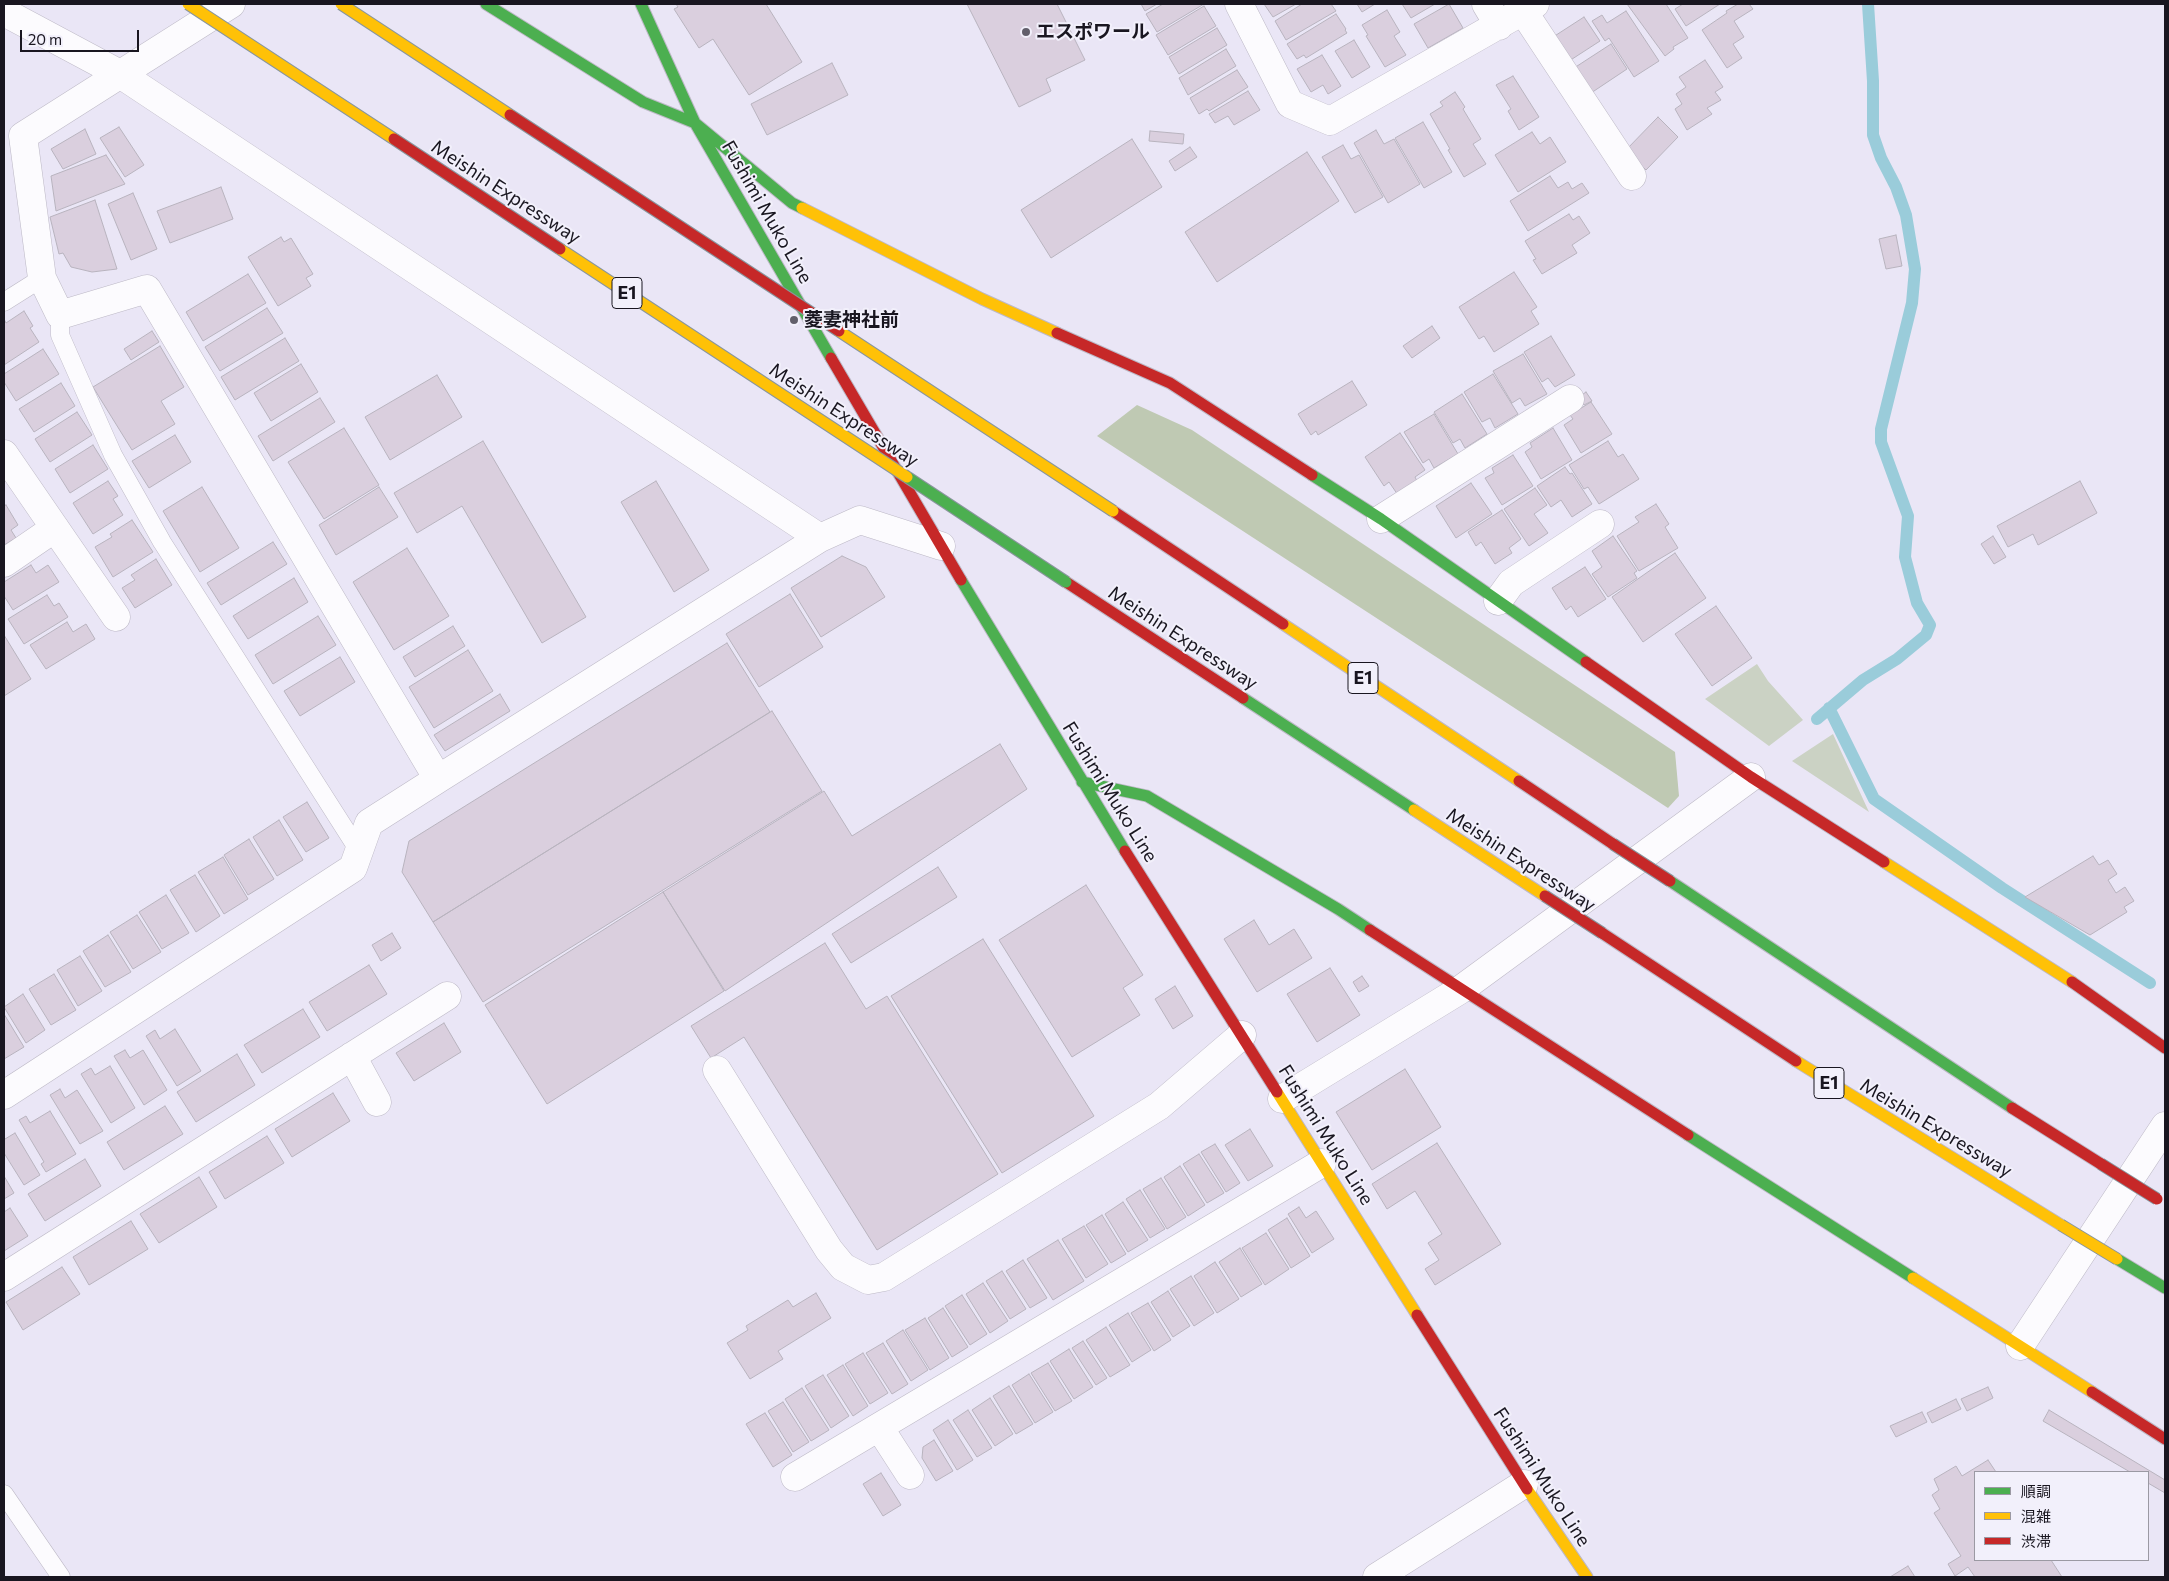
<!DOCTYPE html>
<meta charset="utf-8">
<style>
body{margin:0}
#map{position:relative;width:2169px;height:1581px;overflow:hidden;background:#eae6f6;font-family:Commissioner,"Noto Sans JP",sans-serif}
canvas{display:block}
.frame{position:absolute;inset:0;border:5px solid #191620;pointer-events:none}
.legend{position:absolute;left:1974px;top:1471px;width:175px;height:90px;box-sizing:border-box;background:#f2f0fb;border:1px solid #9b99a3;margin:0;padding:6px 9px;list-style:none;font-size:15px;color:#191620}
.legend li{display:flex;align-items:center;gap:10px;height:25px}
.legend b{width:25px;border:1px solid #9b99a3}
.scale{position:absolute;left:20px;top:30px;width:119px;height:22px;box-sizing:border-box;border:2px solid #191620;border-top:0;padding-left:6px;font-size:15px;line-height:18px;white-space:nowrap;color:#191620;-webkit-text-stroke:4px #f2f0fb;paint-order:stroke}
</style>
<div id="map">
<canvas width="2169" height="1581"></canvas>
<div class="frame"></div>
<ul class="legend">
<li><b style="height:6px;background:#4caf50"></b>順調</li>
<li><b style="height:6px;background:#ffc107"></b>混雑</li>
<li><b style="height:6px;background:#c62828"></b>渋滞</li>
</ul>
<div class="scale">20 m</div>
</div>
<script>
const context = document.querySelector('canvas').getContext('2d');
context.lineJoin = 'round';
function paint(path, color) { context.fillStyle = color; context.fill(path, 'evenodd'); }
const poly = rows => new Path2D(rows.map(r => 'M' + r).join(''));
function trace(path, color, width, dash) { context.strokeStyle = color; context.lineWidth = width; context.lineCap = dash ? 'butt' : 'round'; context.setLineDash(dash || []); context.stroke(path); }
function drawText(font, color, halo, rows, align = 'center') {
  context.font = font + ' Commissioner,"Noto Sans JP",sans-serif'; context.lineWidth = 4; context.setLineDash([]); context.textBaseline = 'middle'; context.strokeStyle = halo; context.fillStyle = color; for (const [text, x, y, turn = 0] of rows) {
    context.save(); context.translate(x, y); context.rotate((+turn || 0) * Math.PI / 180); context.textAlign = isNaN(turn) ? turn : align; if (halo) context.strokeText(text, 0, 0); context.fillText(text, 0, 0); context.restore();
  }
}
const green = poly([
 [1757,664,1768,681,1803,720,1769,746,1705,699],
 [1833,734,1869,812,1792,761]
]);
const forest = poly([
 [1137,405,1192,430,1675,752,1679,796,1668,808,1097,436]
]);
const stream = poly([
 [1829,708,1874,799,2002,888,2150,983],
 [1817,719,1863,680,1897,659,1926,635,1930,625,1917,603,1905,557,1908,516,1881,442,1881,429,1912,303,1915,269,1906,215,1896,187,1881,158,1873,135,1873,81,1868,4]
]);
const building = poly([
 [676,4,766,4,802,62,749,95,713,39,699,48,674,9,678,7,676,4],
 [967,4,1057,4,1085,60,1046,79,1051,91,1019,107,967,4],
 [1141,4,1157,4,1145,11,1141,4],
 [1163,4,1204,4,1157,32,1146,14,1163,4],
 [1264,4,1296,4,1273,17,1264,4],
 [1302,4,1331,4,1336,11,1286,40,1275,21,1302,4],
 [1357,4,1375,4,1362,12,1357,4],
 [1402,4,1435,4,1411,18,1402,4],
 [1449,4,1463,28,1428,48,1414,24,1449,4],
 [1627,4,1666,4,1688,38,1673,47,1674,49,1665,56,1627,4],
 [1683,4,1720,4,1686,26,1675,9,1683,4],
 [1738,4,1749,4,1753,9,1734,21,1744,37,1733,44,1742,58,1727,68,1702,30,1727,13,1726,11,1738,4],
 [1204,6,1216,26,1168,55,1156,35,1204,6],
 [1387,10,1400,32,1394,36,1406,55,1385,67,1366,36,1368,35,1362,25,1387,10],
 [1626,11,1659,61,1634,77,1609,38,1605,41,1592,21,1602,15,1607,23,1626,11],
 [1336,14,1346,29,1345,30,1347,33,1306,58,1304,55,1297,59,1287,44,1336,14],
 [1584,17,1600,41,1566,63,1550,39,1584,17],
 [1217,28,1227,45,1179,74,1169,57,1217,28],
 [1354,40,1370,67,1352,78,1335,51,1354,40],
 [1611,44,1627,69,1588,95,1571,70,1611,44],
 [1226,49,1236,66,1188,95,1179,78,1226,49],
 [1322,55,1341,86,1328,94,1323,85,1311,92,1297,69,1322,55],
 [1705,60,1723,87,1715,92,1721,100,1707,108,1712,114,1687,130,1675,109,1682,104,1676,94,1686,87,1679,77,1705,60],
 [832,63,848,95,767,135,751,104,832,63],
 [1237,70,1248,87,1209,111,1207,109,1199,114,1190,98,1237,70],
 [1513,76,1539,117,1519,130,1508,111,1511,109,1496,85,1513,76],
 [1248,91,1260,110,1234,125,1228,116,1215,123,1209,114,1248,91],
 [1455,92,1465,107,1463,109,1481,139,1473,144,1486,164,1464,177,1448,150,1450,149,1430,114,1443,106,1440,102,1455,92],
 [1658,117,1678,137,1646,170,1626,150,1658,117],
 [1423,122,1452,172,1424,188,1395,138,1423,122],
 [119,127,144,165,125,177,100,138,119,127],
 [85,129,96,154,63,169,51,149,85,129],
 [1376,130,1384,144,1394,139,1420,184,1388,203,1354,143,1376,130],
 [1150,131,1184,134,1183,144,1149,141,1150,131],
 [1532,132,1540,144,1550,137,1566,162,1518,192,1495,155,1532,132],
 [1132,139,1162,187,1051,258,1021,210,1132,139],
 [1343,145,1351,159,1359,155,1383,197,1355,213,1322,157,1343,145],
 [1190,147,1197,157,1175,171,1169,161,1190,147],
 [1307,152,1339,201,1217,282,1185,232,1307,152],
 [106,155,125,184,56,211,51,176,106,155],
 [1550,176,1558,188,1568,182,1572,189,1582,183,1589,193,1528,231,1510,201,1550,176],
 [221,187,233,219,170,243,157,211,221,187],
 [133,193,157,249,131,260,108,204,133,193],
 [95,200,117,269,92,272,71,267,63,253,59,254,50,217,95,200],
 [1569,214,1573,220,1579,216,1590,233,1572,245,1577,253,1542,274,1533,260,1536,259,1525,241,1569,214],
 [1896,235,1902,266,1886,269,1879,239,1896,235],
 [281,237,284,242,291,238,313,274,306,278,311,286,278,306,248,257,281,237],
 [1514,272,1537,307,1531,311,1539,324,1494,352,1484,336,1479,339,1459,307,1514,272],
 [248,274,266,303,203,341,186,312,248,274],
 [267,308,283,333,220,371,205,347,267,308],
 [24,311,33,326,30,328,39,342,4,365,4,319,6,323,24,311],
 [1432,326,1440,338,1412,358,1403,346,1432,326],
 [152,331,159,342,131,360,124,349,152,331],
 [1551,336,1575,375,1555,387,1548,378,1542,382,1524,352,1551,336],
 [285,338,299,361,235,400,221,377,285,338],
 [160,346,184,387,161,401,175,424,132,450,93,387,160,346],
 [43,349,59,374,16,401,4,382,4,374,43,349],
 [1523,354,1547,394,1525,406,1520,398,1512,403,1493,371,1523,354],
 [301,364,318,392,271,421,254,393,301,364],
 [1493,374,1518,414,1495,428,1490,418,1482,422,1464,392,1493,374],
 [437,375,462,417,390,460,365,417,437,375],
 [1352,381,1367,405,1318,435,1316,431,1311,435,1298,414,1352,381],
 [61,383,75,406,34,432,19,409,61,383],
 [1586,392,1592,401,1584,405,1579,397,1586,392],
 [1462,394,1487,434,1465,448,1460,439,1453,443,1434,412,1462,394],
 [320,398,335,422,273,461,258,436,320,398],
 [1591,402,1612,434,1581,453,1564,425,1573,419,1570,415,1591,402],
 [77,412,92,435,50,462,35,439,77,412],
 [1434,414,1458,454,1434,468,1429,459,1423,463,1404,432,1434,414],
 [344,428,379,485,324,519,288,462,344,428],
 [1553,428,1572,460,1541,479,1525,452,1532,447,1530,443,1553,428],
 [1400,433,1425,470,1415,477,1417,481,1398,495,1389,482,1384,486,1365,457,1400,433],
 [175,435,191,462,149,488,132,461,175,435],
 [483,441,586,617,542,643,462,506,417,533,394,493,483,441],
 [1608,441,1618,457,1623,454,1639,479,1599,504,1588,487,1584,489,1569,465,1608,441],
 [93,445,108,469,70,493,55,469,93,445],
 [1513,455,1533,486,1502,505,1485,478,1494,473,1492,468,1513,455],
 [1565,467,1570,474,1572,473,1592,504,1572,517,1561,500,1551,507,1537,486,1565,467],
 [108,481,118,496,113,499,123,515,93,534,73,503,108,481],
 [656,481,709,570,674,592,621,502,656,481],
 [2080,481,2097,513,2038,545,2033,534,2008,547,1997,526,2080,481],
 [1471,483,1492,514,1456,538,1436,506,1471,483],
 [202,487,239,548,200,572,163,511,202,487],
 [379,487,398,517,336,555,319,525,379,487],
 [1535,488,1547,505,1534,514,1548,533,1529,546,1504,509,1535,488],
 [1656,504,1669,524,1665,527,1678,548,1639,571,1617,536,1639,522,1635,517,1656,504],
 [6,505,18,525,11,530,16,538,4,545,4,506,6,505],
 [1502,510,1521,539,1509,548,1512,553,1495,564,1481,542,1476,546,1468,532,1502,510],
 [132,520,153,552,113,577,95,547,112,537,110,534,132,520],
 [1613,536,1637,571,1634,573,1637,578,1608,597,1592,574,1602,567,1592,551,1613,536],
 [1993,536,2006,557,1994,564,1981,544,1993,536],
 [273,542,287,564,221,605,207,583,273,542],
 [407,548,449,616,394,650,353,582,407,548],
 [1675,553,1706,598,1643,642,1612,597,1675,553],
 [842,556,866,567,885,597,821,637,791,588,842,556],
 [156,559,172,585,135,608,122,588,135,580,131,575,156,559],
 [31,565,36,573,48,565,59,582,13,610,4,596,4,582,31,565],
 [1585,567,1606,599,1578,617,1571,606,1566,610,1552,588,1585,567],
 [294,578,308,602,248,639,233,616,294,578],
 [790,594,823,647,759,687,726,634,790,594],
 [47,595,54,606,59,603,68,617,24,644,8,619,47,595],
 [1716,606,1752,658,1712,686,1675,634,1716,606],
 [318,616,336,645,273,684,255,655,318,616],
 [67,622,73,632,86,624,95,639,46,669,30,645,67,622],
 [453,626,465,646,415,677,403,657,453,626],
 [4,635,31,679,4,696,4,635],
 [727,643,770,712,433,922,402,872,409,841,727,643],
 [468,650,493,691,434,728,409,687,468,650],
 [340,657,355,682,300,716,284,691,340,657],
 [500,694,510,711,445,751,434,735,500,694],
 [772,711,822,791,483,1002,433,922,772,711],
 [1000,744,1027,789,725,991,663,892,824,791,852,836,1000,744],
 [307,802,329,838,306,852,283,817,307,802],
 [279,820,303,860,277,876,253,837,279,820],
 [249,839,274,879,248,895,224,855,249,839],
 [2093,856,2099,865,2108,860,2117,874,2108,880,2116,893,2125,887,2134,901,2124,907,2127,912,2090,935,2025,897,2093,856],
 [223,857,248,899,224,914,198,872,223,857],
 [938,867,957,897,851,963,832,934,938,867],
 [195,875,220,916,196,932,170,890,195,875],
 [1086,885,1143,975,1123,988,1140,1015,1072,1057,999,940,1086,885],
 [663,892,724,991,547,1104,485,1005,663,892],
 [166,895,189,933,162,949,139,912,166,895],
 [137,915,161,952,133,969,110,932,137,915],
 [1254,920,1269,945,1294,929,1312,958,1257,992,1224,939,1254,920],
 [392,933,401,948,381,961,372,945,392,933],
 [108,935,131,972,105,987,83,951,108,935],
 [983,939,1094,1116,1002,1173,891,996,983,939],
 [825,943,866,1009,887,996,998,1174,877,1250,744,1037,711,1058,691,1026,825,943],
 [80,956,102,991,78,1006,57,970,80,956],
 [369,965,387,994,327,1031,309,1002,369,965],
 [1330,968,1360,1015,1317,1042,1287,994,1330,968],
 [54,974,76,1010,51,1025,29,989,54,974],
 [1362,976,1369,986,1359,992,1353,982,1362,976],
 [1175,986,1193,1016,1173,1029,1155,999,1175,986],
 [23,994,45,1030,26,1043,4,1007,23,994],
 [303,1009,320,1037,262,1073,244,1045,303,1009],
 [4,1014,24,1047,4,1059,4,1014],
 [444,1023,461,1052,414,1081,396,1053,444,1023],
 [175,1029,201,1071,177,1086,146,1036,155,1030,160,1039,175,1029],
 [125,1050,130,1058,143,1050,167,1090,144,1105,114,1056,125,1050],
 [237,1054,255,1085,196,1122,177,1092,237,1054],
 [110,1066,135,1108,111,1123,81,1074,91,1068,95,1075,110,1066],
 [1405,1069,1441,1127,1372,1170,1336,1112,1405,1069],
 [60,1089,65,1098,77,1090,103,1131,80,1144,50,1095,60,1089],
 [333,1093,350,1121,292,1157,275,1129,333,1093],
 [165,1106,183,1134,124,1170,107,1142,165,1106],
 [50,1111,76,1154,46,1172,41,1164,44,1162,19,1120,26,1116,30,1123,50,1111],
 [1250,1129,1273,1166,1248,1181,1225,1145,1250,1129],
 [15,1133,40,1175,24,1185,4,1153,4,1137,5,1139,15,1133],
 [267,1136,284,1163,225,1199,209,1172,267,1136],
 [1437,1143,1501,1244,1435,1285,1425,1269,1439,1260,1428,1243,1442,1234,1415,1191,1387,1209,1372,1184,1437,1143],
 [1215,1144,1240,1183,1226,1192,1201,1152,1215,1144],
 [1199,1154,1224,1193,1207,1203,1183,1164,1199,1154],
 [85,1159,101,1186,45,1221,28,1194,85,1159],
 [1180,1166,1205,1205,1188,1216,1164,1177,1180,1166],
 [4,1176,14,1193,4,1199,4,1176],
 [199,1177,217,1207,159,1243,140,1214,199,1177],
 [1161,1178,1186,1217,1167,1229,1143,1189,1161,1178],
 [1140,1190,1165,1229,1150,1238,1126,1199,1140,1190],
 [1123,1202,1148,1240,1128,1252,1105,1214,1123,1202],
 [1299,1207,1306,1218,1316,1211,1334,1239,1312,1253,1288,1214,1299,1207],
 [10,1208,28,1236,4,1251,4,1212,10,1208],
 [1102,1215,1126,1254,1111,1263,1086,1225,1102,1215],
 [1287,1218,1310,1256,1291,1268,1268,1230,1287,1218],
 [131,1221,148,1249,89,1285,73,1257,131,1221],
 [1084,1226,1108,1264,1086,1278,1062,1239,1084,1226],
 [1266,1233,1289,1269,1265,1285,1242,1248,1266,1233],
 [1058,1240,1084,1281,1053,1300,1027,1259,1058,1240],
 [1240,1248,1262,1284,1241,1297,1219,1262,1240,1248],
 [1023,1260,1047,1298,1030,1308,1006,1271,1023,1260],
 [1215,1262,1239,1299,1217,1313,1194,1276,1215,1262],
 [62,1267,80,1294,23,1330,6,1302,62,1267],
 [1002,1271,1026,1309,1010,1319,986,1281,1002,1271],
 [1191,1276,1214,1313,1194,1326,1170,1289,1191,1276],
 [983,1283,1008,1321,990,1333,966,1294,983,1283],
 [1168,1291,1190,1326,1173,1337,1151,1302,1168,1291],
 [816,1293,831,1318,778,1351,783,1359,750,1379,727,1343,748,1330,746,1326,788,1300,793,1307,816,1293],
 [962,1295,987,1334,970,1345,945,1306,962,1295],
 [1148,1303,1171,1340,1154,1351,1131,1313,1148,1303],
 [943,1308,968,1347,952,1357,928,1318,943,1308],
 [1128,1313,1151,1350,1132,1362,1109,1325,1128,1313],
 [925,1318,949,1358,930,1370,905,1330,925,1318],
 [1106,1327,1130,1365,1110,1377,1086,1340,1106,1327],
 [903,1330,928,1370,911,1381,886,1341,903,1330],
 [1083,1341,1107,1378,1096,1385,1072,1348,1083,1341],
 [883,1343,908,1384,892,1394,866,1353,883,1343],
 [1069,1349,1093,1387,1074,1399,1050,1361,1069,1349],
 [863,1353,888,1393,870,1404,845,1364,863,1353],
 [1048,1363,1072,1401,1055,1411,1031,1373,1048,1363],
 [843,1365,868,1406,853,1416,827,1375,843,1365],
 [1029,1374,1053,1412,1035,1423,1012,1385,1029,1374],
 [823,1375,849,1416,831,1428,805,1386,823,1375],
 [1009,1386,1033,1424,1016,1434,993,1396,1009,1386],
 [1988,1387,1993,1398,1967,1411,1961,1399,1988,1387],
 [802,1388,829,1430,811,1441,785,1399,802,1388],
 [990,1398,1013,1434,995,1446,972,1410,990,1398],
 [1956,1399,1961,1409,1932,1423,1927,1413,1956,1399],
 [783,1402,809,1442,793,1452,768,1411,783,1402],
 [968,1410,992,1448,977,1457,953,1420,968,1410],
 [2049,1410,2165,1480,2165,1493,2148,1483,2148,1472,2130,1472,2043,1421,2049,1410],
 [1922,1412,1927,1422,1896,1437,1890,1426,1922,1412],
 [765,1413,792,1455,773,1467,746,1424,765,1413],
 [948,1420,973,1460,957,1470,933,1430,948,1420],
 [934,1440,953,1471,936,1481,922,1458,923,1447,934,1440],
 [1988,1460,1996,1472,1975,1472,1975,1560,2051,1560,2062,1577,1975,1577,1968,1567,1955,1576,1948,1564,1961,1556,1934,1513,1940,1509,1932,1495,1939,1490,1934,1479,1956,1466,1962,1476,1988,1460],
 [881,1473,901,1505,883,1516,863,1484,881,1473],
 [1908,1566,1915,1577,1890,1577,1908,1566]
]);
const lane = poly([
 [4,302,42,278],
 [60,315,60,335,113,455,162,542,359,851],
 [4,1494,61,1577]
]);
const street = poly([
 [231,4,23,136,42,278,60,315,147,289,438,779,820,538,860,520,941,546],
 [1239,4,1290,104,1330,121,1535,4],
 [1486,4,1499,26],
 [1523,11,1632,176],
 [4,12,120,74,820,538],
 [4,454,116,617],
 [1381,519,1570,399],
 [4,563,55,528],
 [1498,601,1511,583,1600,524],
 [352,1056,377,1102],
 [717,1070,829,1250,843,1267,868,1280,884,1277,1159,1106,1242,1035],
 [4,1095,353,868,369,823,438,779],
 [1282,1099,1460,990,1751,777],
 [4,1277,447,996],
 [2020,1346,2165,1126],
 [879,1427,910,1475],
 [795,1477,1322,1163],
 [1377,1577,1524,1484]
]);
const fast = poly([
 [486,4,643,102,695,123,792,203,802,208],
 [641,4,695,123,831,358],
 [1312,475,1381,519,1586,662],
 [961,580,1125,851],
 [1243,698,1414,810],
 [1082,782,1147,796,1338,909,1370,930],
 [1670,881,2012,1108],
 [1688,1135,1913,1278],
 [2117,1259,2165,1288]
]);
const slow = poly([
 [802,208,982,299,1057,333],
 [1283,624,1519,781],
 [1414,810,1545,896],
 [1884,862,2072,982],
 [1796,1061,2061,1225],
 [1277,1092,1417,1315],
 [1913,1278,2092,1392],
 [1527,1489,1587,1577]
]);
const jam = poly([
 [1057,333,1170,383,1312,475],
 [831,358,961,580],
 [1113,511,1283,624],
 [1066,582,1243,698],
 [1586,662,1751,777,1884,862],
 [1519,781,1613,844],
 [1125,851,1277,1092],
 [1370,930,1688,1135],
 [1602,933,1796,1061],
 [2072,982,2165,1048],
 [2012,1108,2101,1164],
 [1417,1315,1527,1489],
 [2092,1392,2165,1439]
]);
const fastBridge = poly([
 [907,477,1066,582]
]);
const slowBridge = poly([
 [188,4,394,139],
 [341,4,510,115],
 [560,249,907,477],
 [839,331,1113,511],
 [2061,1225,2117,1259]
]);
const jamBridge = poly([
 [510,115,839,331],
 [394,139,560,249],
 [1613,844,1670,881],
 [1545,896,1602,933],
 [2101,1164,2157,1199]
]);
const markers = [
 [1026,32,5,"#625f6b"],
 [794,320,5,"#625f6b"]
];
const shields = [
 [627,293,30],
 [1363,678,30],
 [1829,1083,30]
];
const shieldNames = [
 ["E1",627,293],
 ["E1",1363,678],
 ["E1",1829,1083]
];
const poiNames = [
 ["エスポワール",1036,32],
 ["菱妻神社前",804,320]
];
const streetNames = [
 ["Meishin Expressway",506,192,33],
 ["Fushimi Muko Line",767,212,60],
 ["Meishin Expressway",844,415,33],
 ["Meishin Expressway",1183,638,33],
 ["Fushimi Muko Line",1110,792,58],
 ["Meishin Expressway",1521,860,33],
 ["Meishin Expressway",1936,1128,31],
 ["Fushimi Muko Line",1326,1135,58],
 ["Fushimi Muko Line",1542,1477,57]
];
paint(green, '#cbd2c4');
paint(forest, '#bfc9b3');
trace(stream, '#9accda', 12);
paint(building, '#dacfde');
trace(building, '#b8b3be', 1);
trace(lane, '#bdb9c6', 19);
trace(street, '#bdb9c6', 29);
trace(fast, '#bdb9c6', 13);
trace(slow, '#bdb9c6', 13);
trace(jam, '#bdb9c6', 13);
trace(lane, '#fcfbfe', 18);
trace(street, '#fcfbfe', 28);
trace(fast, '#4caf50', 11);
trace(slow, '#ffc107', 11);
trace(jam, '#c62828', 11);
trace(fastBridge, '#89969d', 13, []);
trace(slowBridge, '#89969d', 13, []);
trace(jamBridge, '#89969d', 13, []);
trace(fastBridge, '#4caf50', 11);
trace(slowBridge, '#ffc107', 11);
trace(jamBridge, '#c62828', 11);
for (const [x, y, r, color] of markers) { const dot = new Path2D(); dot.arc(x, y, r, 0, 2 * Math.PI); context.fillStyle = color; context.fill(dot); trace(dot, '#f2f0fb', 2); }
for (const [x, y, w] of shields) { const box = new Path2D(); box.roundRect(x - w / 2, y - 15.5, w, 31, 4); context.fillStyle = '#f2f0fb'; context.fill(box); trace(box, '#191620', 1); }
drawText('bold 18px', '#191620', null, shieldNames);
drawText('bold 19px', '#191620', '#f2f0fb', poiNames, 'left');
drawText('19px', '#191620', '#f2f0fb', streetNames);
</script>
